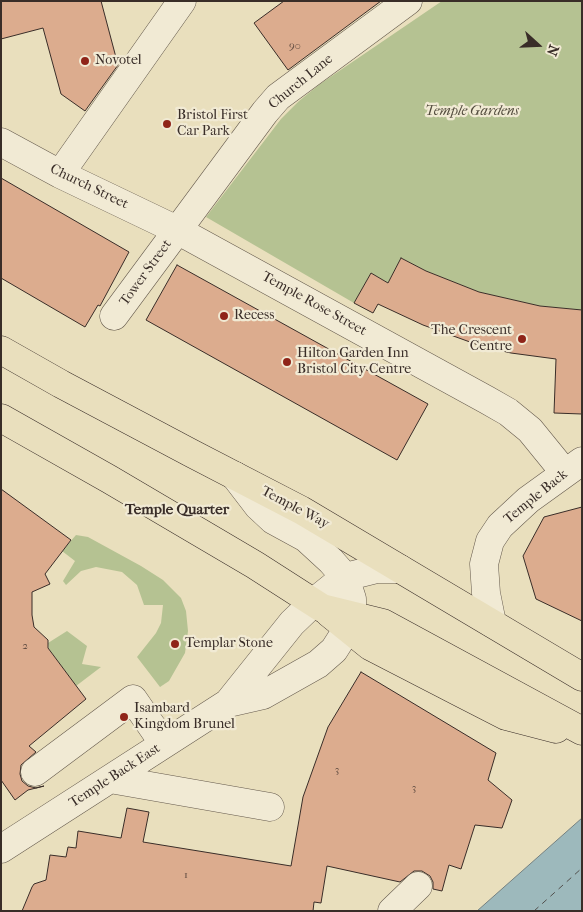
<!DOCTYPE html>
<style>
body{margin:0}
#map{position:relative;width:583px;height:912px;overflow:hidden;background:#e9dfbd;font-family:"IM FELL French Canon",serif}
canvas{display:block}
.frame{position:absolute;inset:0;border:2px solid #392d28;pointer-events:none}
.north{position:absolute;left:513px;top:20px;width:50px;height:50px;-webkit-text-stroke:4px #f1ead4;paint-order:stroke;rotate:110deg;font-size:14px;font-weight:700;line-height:20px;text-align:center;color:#392d28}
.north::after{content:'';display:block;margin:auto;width:18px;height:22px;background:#392d28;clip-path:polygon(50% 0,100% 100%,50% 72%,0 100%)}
</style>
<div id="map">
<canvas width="583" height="912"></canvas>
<div class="frame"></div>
<div class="north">N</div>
</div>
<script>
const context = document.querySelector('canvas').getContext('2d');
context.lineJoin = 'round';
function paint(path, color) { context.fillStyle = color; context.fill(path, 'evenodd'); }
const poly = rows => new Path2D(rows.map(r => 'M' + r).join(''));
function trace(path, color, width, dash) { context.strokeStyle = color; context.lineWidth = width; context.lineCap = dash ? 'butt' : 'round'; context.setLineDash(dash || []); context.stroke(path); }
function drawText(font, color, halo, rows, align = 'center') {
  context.font = font + ' "IM FELL French Canon",serif'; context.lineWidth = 4.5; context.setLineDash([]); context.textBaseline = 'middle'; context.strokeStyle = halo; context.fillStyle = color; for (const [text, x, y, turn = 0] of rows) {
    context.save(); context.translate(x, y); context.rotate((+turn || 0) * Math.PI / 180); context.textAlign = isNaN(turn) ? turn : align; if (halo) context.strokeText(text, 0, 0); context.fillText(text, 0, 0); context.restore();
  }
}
const green = poly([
 [442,1,582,1,582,310,540,306,479,292,426,271,401,258,388,283,371,273,354,303,206,217,281,119,299,101,320,84],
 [76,535,88,537,141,566,163,580,181,598,186,611,188,631,185,653,169,681,160,687,137,657,156,633,161,623,163,605,144,605,137,585,122,572,96,567,81,571,66,585,63,581,75,561,62,551],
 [67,631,87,646,82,664,101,667,76,686,49,649,48,643]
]);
const water = poly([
 [582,818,582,911,477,911,582,818]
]);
const ferry = poly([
 [534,911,582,868]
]);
const building = poly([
 [1,1,101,1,118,65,85,111,61,94,43,28,1,39,1,1],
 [284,1,381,1,288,70,254,23,284,1],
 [1,178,129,252,100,306,98,305,85,327,1,278,1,178],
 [401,258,426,271,479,292,540,306,582,310,582,414,554,413,556,359,511,353,481,346,423,325,378,304,373,313,354,303,371,273,388,283,401,258],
 [177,265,428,404,397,460,146,320,177,265],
 [1,489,71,540,45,574,50,584,32,592,32,615,34,627,48,640,48,648,86,699,29,746,36,752,21,765,20,774,22,781,28,786,36,788,44,786,28,790,15,800,1,780,1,489],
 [582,507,582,621,536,599,523,556,544,517,582,507],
 [361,672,496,753,488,780,512,800,502,828,475,825,461,869,449,865,442,891,433,889,433,882,430,876,422,871,414,871,400,882,327,866,321,903,314,902,313,911,22,911,32,887,34,884,46,880,50,855,66,857,68,847,76,848,78,831,121,838,127,808,149,812,143,842,291,866,303,797,328,727,361,672]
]);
const minor = poly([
 [1,142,60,174,177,230,487,400,508,412,530,430,565,473],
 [60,174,182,1],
 [114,316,265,112,278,97,408,1],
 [492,623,486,593,484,564,490,541,500,526,528,500,582,461],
 [228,703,263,695,318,664,334,650,348,628,352,615,352,599,345,577,331,561,306,538,273,520,258,506,235,476],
 [35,772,133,699,164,744],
 [110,779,270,807],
 [1,849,228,703,292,623,314,602,345,577,377,569,400,569],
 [392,911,418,886]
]);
const highway = poly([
 [1,350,61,384,191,453,301,510,582,677],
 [1,418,109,479,255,565,322,608,383,623,582,731],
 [329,613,370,646,465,695,506,716,556,729]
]);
const markers = [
 [85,61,5,"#8f2418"],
 [167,124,5,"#8f2418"],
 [224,316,5,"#8f2418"],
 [522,339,5,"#8f2418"],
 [287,362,5,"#8f2418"],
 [175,644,5,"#8f2418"],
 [124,717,5,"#8f2418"]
];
const numberNames = [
 ["90",295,46],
 ["2",25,646],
 ["3",337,770],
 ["3",414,788],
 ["1",186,875]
];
const poiNames = [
 ["Novotel",95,61],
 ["Bristol First",177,116],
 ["Car Park",177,132],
 ["Recess",234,316],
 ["The Crescent",512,331,"right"],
 ["Centre",512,347,"right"],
 ["Hilton Garden Inn",297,354],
 ["Bristol City Centre",297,370],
 ["Templar Stone",185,644],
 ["Isambard",134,709],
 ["Kingdom Brunel",134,725]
];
const streetNames = [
 ["Church Lane",301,82,-39],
 ["Church Street",89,187,26],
 ["Tower Street",146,273,-54],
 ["Temple Rose Street",314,304,29],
 ["Temple Back",536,497,-39],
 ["Temple Way",295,508,28],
 ["Temple Back East",115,776,-33]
];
const parkNames = [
 ["Temple Gardens",472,112]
];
const neighbourhoodNames = [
 ["Temple Quarter",177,510]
];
paint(green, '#b5c292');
paint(water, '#9db9bc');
trace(water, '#758181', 1);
trace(ferry, '#52504d', 1, [6, 5]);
paint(building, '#dcac8e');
trace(building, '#392d28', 1);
trace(minor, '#655a4d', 29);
trace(highway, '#392d28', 29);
trace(minor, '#f1ead4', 28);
trace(highway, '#e9dfbd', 28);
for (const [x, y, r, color] of markers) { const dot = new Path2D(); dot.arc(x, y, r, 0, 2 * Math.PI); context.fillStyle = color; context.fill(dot); trace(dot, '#f1ead4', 2); }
drawText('11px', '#624d42', null, numberNames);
drawText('14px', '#392d28', '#f1ead4', poiNames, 'left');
drawText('14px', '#392d28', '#f1ead4', streetNames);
drawText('italic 14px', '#524b3d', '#f1ead4', parkNames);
drawText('bold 15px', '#392d28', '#f1ead4', neighbourhoodNames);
</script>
